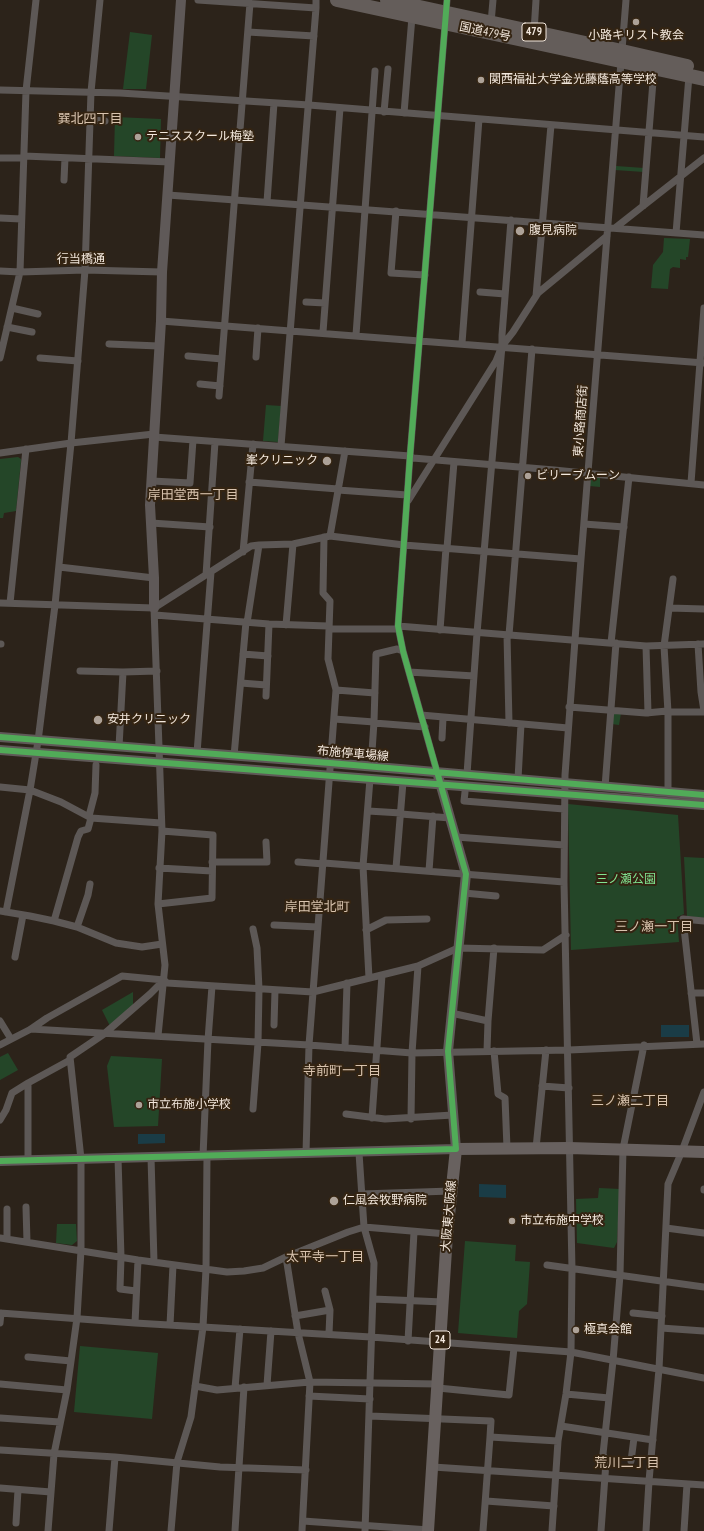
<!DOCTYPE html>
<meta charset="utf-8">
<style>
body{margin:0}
canvas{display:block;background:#2c231a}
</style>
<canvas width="704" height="1531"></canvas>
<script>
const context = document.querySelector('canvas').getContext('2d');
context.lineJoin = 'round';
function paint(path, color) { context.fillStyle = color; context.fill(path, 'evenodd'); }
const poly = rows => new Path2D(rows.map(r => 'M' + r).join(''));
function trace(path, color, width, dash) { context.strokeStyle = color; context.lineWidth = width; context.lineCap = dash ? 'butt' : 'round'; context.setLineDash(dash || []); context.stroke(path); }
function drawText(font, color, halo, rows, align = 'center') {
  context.font = font + ' "PT Sans Narrow","Noto Sans JP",sans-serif'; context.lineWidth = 4; context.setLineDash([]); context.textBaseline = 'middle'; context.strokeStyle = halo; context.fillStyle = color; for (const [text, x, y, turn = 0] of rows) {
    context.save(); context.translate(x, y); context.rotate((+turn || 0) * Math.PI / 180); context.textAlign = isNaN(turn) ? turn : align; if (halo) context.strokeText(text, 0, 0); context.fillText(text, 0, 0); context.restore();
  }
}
const green = poly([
 [130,32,152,35,146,89,123,89],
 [115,117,161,119,160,158,114,156],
 [616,166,644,168,644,172,615,170],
 [664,238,690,239,688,257,686,257,686,260,680,259,680,268,673,267,670,269,668,289,651,288,653,265,663,252],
 [266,405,281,406,278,442,263,441],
 [18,457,21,459,21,461,16,511,4,513,3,518,0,518,0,459],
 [591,477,600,478,600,487,590,486],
 [613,712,621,713,619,725,612,724],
 [568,804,678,815,684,914,677,917,679,942,571,950],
 [684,857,704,858,704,918,687,916],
 [133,992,133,1004,138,1005,111,1028,102,1010],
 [8,1053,18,1070,0,1080,0,1057],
 [111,1056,162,1059,158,1126,114,1127,107,1066],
 [599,1188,620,1189,617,1242,614,1248,577,1243,576,1199,598,1198],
 [57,1224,76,1224,77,1241,72,1245,56,1243],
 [465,1241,516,1245,515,1261,530,1262,527,1304,519,1311,517,1338,458,1333],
 [80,1346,158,1353,152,1419,74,1412]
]);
const water = poly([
 [661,1025,689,1025,689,1037,661,1037],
 [138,1134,165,1134,165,1143,138,1144],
 [479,1184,506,1185,506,1198,479,1197]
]);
const street = poly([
 [198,0,316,8],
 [491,23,493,0],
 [248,32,314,36],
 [534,32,536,0],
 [0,90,120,93,309,105,704,137],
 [384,112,388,69],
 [404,113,412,17],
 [90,120,105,121],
 [24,156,170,162],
 [0,158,24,158],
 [64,180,65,158],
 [168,195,704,235],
 [267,202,274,103],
 [643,206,654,69],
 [396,211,391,273,425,275],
 [0,218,21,219],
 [615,228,704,158],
 [676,233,689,76],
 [0,271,20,272,85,270,162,272],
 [480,292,505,294],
 [536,296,551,125],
 [306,302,325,303],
 [12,308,38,314],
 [161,321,704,363],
 [7,327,32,332],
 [323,332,340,108],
 [356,335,375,71],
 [462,343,479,119],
 [109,344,159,346],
 [188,356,222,359],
 [256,357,258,328],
 [0,358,20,272,26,91,36,0],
 [40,358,78,361],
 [200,384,220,386],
 [219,396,250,3],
 [154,437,410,456,413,458,554,470,704,485],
 [281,446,316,8,316,0],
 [0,453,71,443,154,434],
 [152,481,190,483,193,440],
 [249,482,338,489],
 [691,483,704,308],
 [338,490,407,495],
 [408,501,496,361,502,346,513,332,538,293,607,236],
 [151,523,210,527],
 [584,524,624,527],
 [330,536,345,451],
 [447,548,454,462],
 [243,552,253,444],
 [59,567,154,578],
 [206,575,215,442],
 [0,603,154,608,251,546,259,545,293,544,330,536,404,545,581,559],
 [10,603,26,449],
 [154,608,162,831,158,904,165,965,158,1036],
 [669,608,704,609],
 [155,615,269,624,328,626,330,629,399,629],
 [247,623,259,545],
 [286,625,293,544],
 [398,626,646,646,704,644],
 [440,630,446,548],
 [507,635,509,723],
 [509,635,532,349],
 [611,643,629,477],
 [0,644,1,644],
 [698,644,701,692,704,711],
 [646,646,648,713],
 [243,654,268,656],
 [80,671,123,672,157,671],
 [409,672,474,676],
 [241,683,266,685],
 [336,690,375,693],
 [266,696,269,624],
 [569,707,646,713,667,711],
 [668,712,704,712],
 [421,715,568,728],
 [334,719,374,722],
 [374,723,425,727],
 [442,738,443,718],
 [119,747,123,672],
 [197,753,211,572],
 [234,756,246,622],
 [371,766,374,722,376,654,397,649,403,651],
 [437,772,403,651,398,626,410,456,447,0],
 [467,774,477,633,502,346,502,335,511,220],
 [518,779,521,724],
 [0,787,30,790,61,802,91,818,161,823],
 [605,787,616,643],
 [465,792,464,801,564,809],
 [668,792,668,712,664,646,673,579],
 [368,811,401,813],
 [401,814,450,818],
 [89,816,95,793,96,765],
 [456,837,564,845],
 [212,862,267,862,266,842],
 [298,862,324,864],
 [324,863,564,882],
 [159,868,212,871],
 [396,868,403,782],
 [429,871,433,816],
 [464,893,496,896],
 [158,904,212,898,213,835,162,831],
 [0,911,30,916,54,921,77,927,116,943,142,947,162,944],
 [6,912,30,790,38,741,55,605,71,443,85,270,91,92,100,0],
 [54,921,78,837,81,831,88,829,91,818],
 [274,925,318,927],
 [77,927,88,895,90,884],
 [253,929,257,948,259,989,258,1043,253,1109],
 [366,930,386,920,427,919],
 [15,957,23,915],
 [369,978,363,866,370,779],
 [691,993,704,993],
 [451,1013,488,1021,487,1051],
 [0,1021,11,1039],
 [488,1021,494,948],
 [274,1025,275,990],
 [31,1029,309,1045,412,1053,569,1050,704,1044],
 [697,1044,683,919,704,921],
 [0,1045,31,1029,47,1018,122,976,164,980,167,983,313,992,418,966,458,948,543,950,566,935],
 [345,1048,347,983],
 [494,1051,498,1094,505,1098,507,1148],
 [542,1086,569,1088],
 [346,1114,385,1119,453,1115],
 [372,1118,382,975],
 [411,1119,412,1053,418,966],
 [0,1120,6,1110,12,1093,28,1083],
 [536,1148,546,1050],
 [306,1153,309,1045,336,690,328,659,330,601,323,593,324,537],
 [359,1153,364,1227,374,1263,365,1531],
 [203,1156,208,1040,212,986],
 [151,1157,154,1262],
 [118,1158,121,1257,120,1289,136,1291],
 [28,1160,28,1083,70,1060],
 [704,1190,704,1189],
 [362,1194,451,1191],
 [26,1207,27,1242],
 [666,1228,704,1233],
 [0,1238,138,1260,227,1272,244,1271,263,1268,286,1257,348,1232,364,1227,447,1234],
 [7,1239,7,1209],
 [286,1257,298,1333,310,1382,302,1531],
 [547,1265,704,1287],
 [325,1291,330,1310,329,1334],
 [373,1299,443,1302],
 [0,1313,135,1323,371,1337,571,1352,704,1378],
 [633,1313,662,1316],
 [295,1316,330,1310],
 [0,1323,1,1313],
 [135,1323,138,1260],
 [170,1325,173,1265],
 [661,1328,704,1331],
 [408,1341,414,1232],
 [28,1357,71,1361],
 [0,1384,67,1390],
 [267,1385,271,1331],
 [195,1386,217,1390,310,1382,438,1384],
 [235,1388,240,1329],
 [438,1388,509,1395,514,1348],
 [566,1394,609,1398],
 [309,1396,370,1399],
 [370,1416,491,1421,490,1437],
 [0,1418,60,1422],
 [561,1426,653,1440],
 [0,1450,115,1457,220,1467,306,1470],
 [631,1461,634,1438],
 [433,1467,704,1485],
 [0,1488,51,1492],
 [486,1501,554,1506],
 [303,1521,429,1530],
 [16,1523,18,1490],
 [48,1531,54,1454,67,1390,77,1318,81,1250,81,1159,70,1057,104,1034,150,994,164,980],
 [109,1531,115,1457],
 [171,1531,177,1462,191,1417,203,1327,206,1269,207,1156],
 [235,1531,244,1387],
 [483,1531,490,1437,558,1441],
 [552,1531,558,1441,566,1394,571,1352,572,1269,564,882,565,775,581,559,626,0],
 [601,1531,606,1462,603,1454,613,1361,620,1275,623,1149,644,1045],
 [646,1531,649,1481,659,1369,668,1184,682,1151,704,1092],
 [684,1531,687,1484]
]);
const secondary = poly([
 [154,608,154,578,150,505,161,321,162,272,181,0],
 [0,737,330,763,704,795],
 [0,750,704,805],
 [0,1161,456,1149,448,1051,466,874,437,772]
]);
const primary = poly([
 [428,1531,447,1234,456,1149,569,1148,704,1152]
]);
const highway = poly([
 [337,0,704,79],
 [387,0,622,51,687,66]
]);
const cycleway = poly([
 [0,737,330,763,704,795],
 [0,750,704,805],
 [0,1161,456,1149,448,1051,466,874,421,715,403,651,398,626,410,456,447,0]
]);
const markers = [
 [636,22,4,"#ada298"],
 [481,80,4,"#ada298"],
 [138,137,4,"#ada298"],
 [520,231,5,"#ada298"],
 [327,461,5,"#ada298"],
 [528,476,4,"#ada298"],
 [98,720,5,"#ada298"],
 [139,1105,4,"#ada298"],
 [334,1201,5,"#ada298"],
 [512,1221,4,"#ada298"],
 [576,1330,4,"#ada298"]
];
const shields = [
 [534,32,24],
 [440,1340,20]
];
const shieldNames = [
 ["479",534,32],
 ["24",440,1340]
];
const streetNames = [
 ["国道479号",485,32,12],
 ["行当橋通",81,260],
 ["東小路商店街",581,421,-86],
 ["布施停車場線",353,754,5],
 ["大阪東大阪線",449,1216,-85]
];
const poiNames = [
 ["小路キリスト教会",636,36,"center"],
 ["関西福祉大学金光藤蔭高等学校",489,80],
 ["テニススクール梅塾",146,137],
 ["腹見病院",529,231],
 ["峯クリニック",318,461,"right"],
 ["ビリーブムーン",536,476],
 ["安井クリニック",107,720],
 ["市立布施小学校",147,1105],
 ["仁風会牧野病院",343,1201],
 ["市立布施中学校",520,1221],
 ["極真会館",584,1330]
];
const parkNames = [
 ["三ノ瀬公園",626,880]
];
const neighbourhoodNames = [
 ["巽北四丁目",90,119],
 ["岸田堂西一丁目",193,495],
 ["岸田堂北町",317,907],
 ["三ノ瀬一丁目",654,927],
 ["寺前町一丁目",342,1071],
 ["三ノ瀬二丁目",630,1101],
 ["太平寺一丁目",325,1257],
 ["荒川二丁目",627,1463]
];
paint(green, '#244628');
paint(water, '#1a3c46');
trace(street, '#5d5856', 7);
trace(secondary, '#5f5958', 10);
trace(primary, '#68615f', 12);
trace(highway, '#645d5a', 14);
trace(cycleway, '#51ab58', 6);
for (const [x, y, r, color] of markers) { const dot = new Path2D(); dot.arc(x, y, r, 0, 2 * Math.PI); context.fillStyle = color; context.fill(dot); trace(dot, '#342412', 1.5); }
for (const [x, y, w] of shields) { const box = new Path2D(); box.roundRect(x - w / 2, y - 9, w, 18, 3); context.fillStyle = '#342412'; context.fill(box); trace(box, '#f2e7dc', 1); }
drawText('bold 11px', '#f2e7dc', null, shieldNames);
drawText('12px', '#f2e7dc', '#342412', streetNames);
drawText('12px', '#f2e7dc', '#342412', poiNames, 'left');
drawText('12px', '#81e491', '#342412', parkNames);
drawText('13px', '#d8c3ae', '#342412', neighbourhoodNames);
</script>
